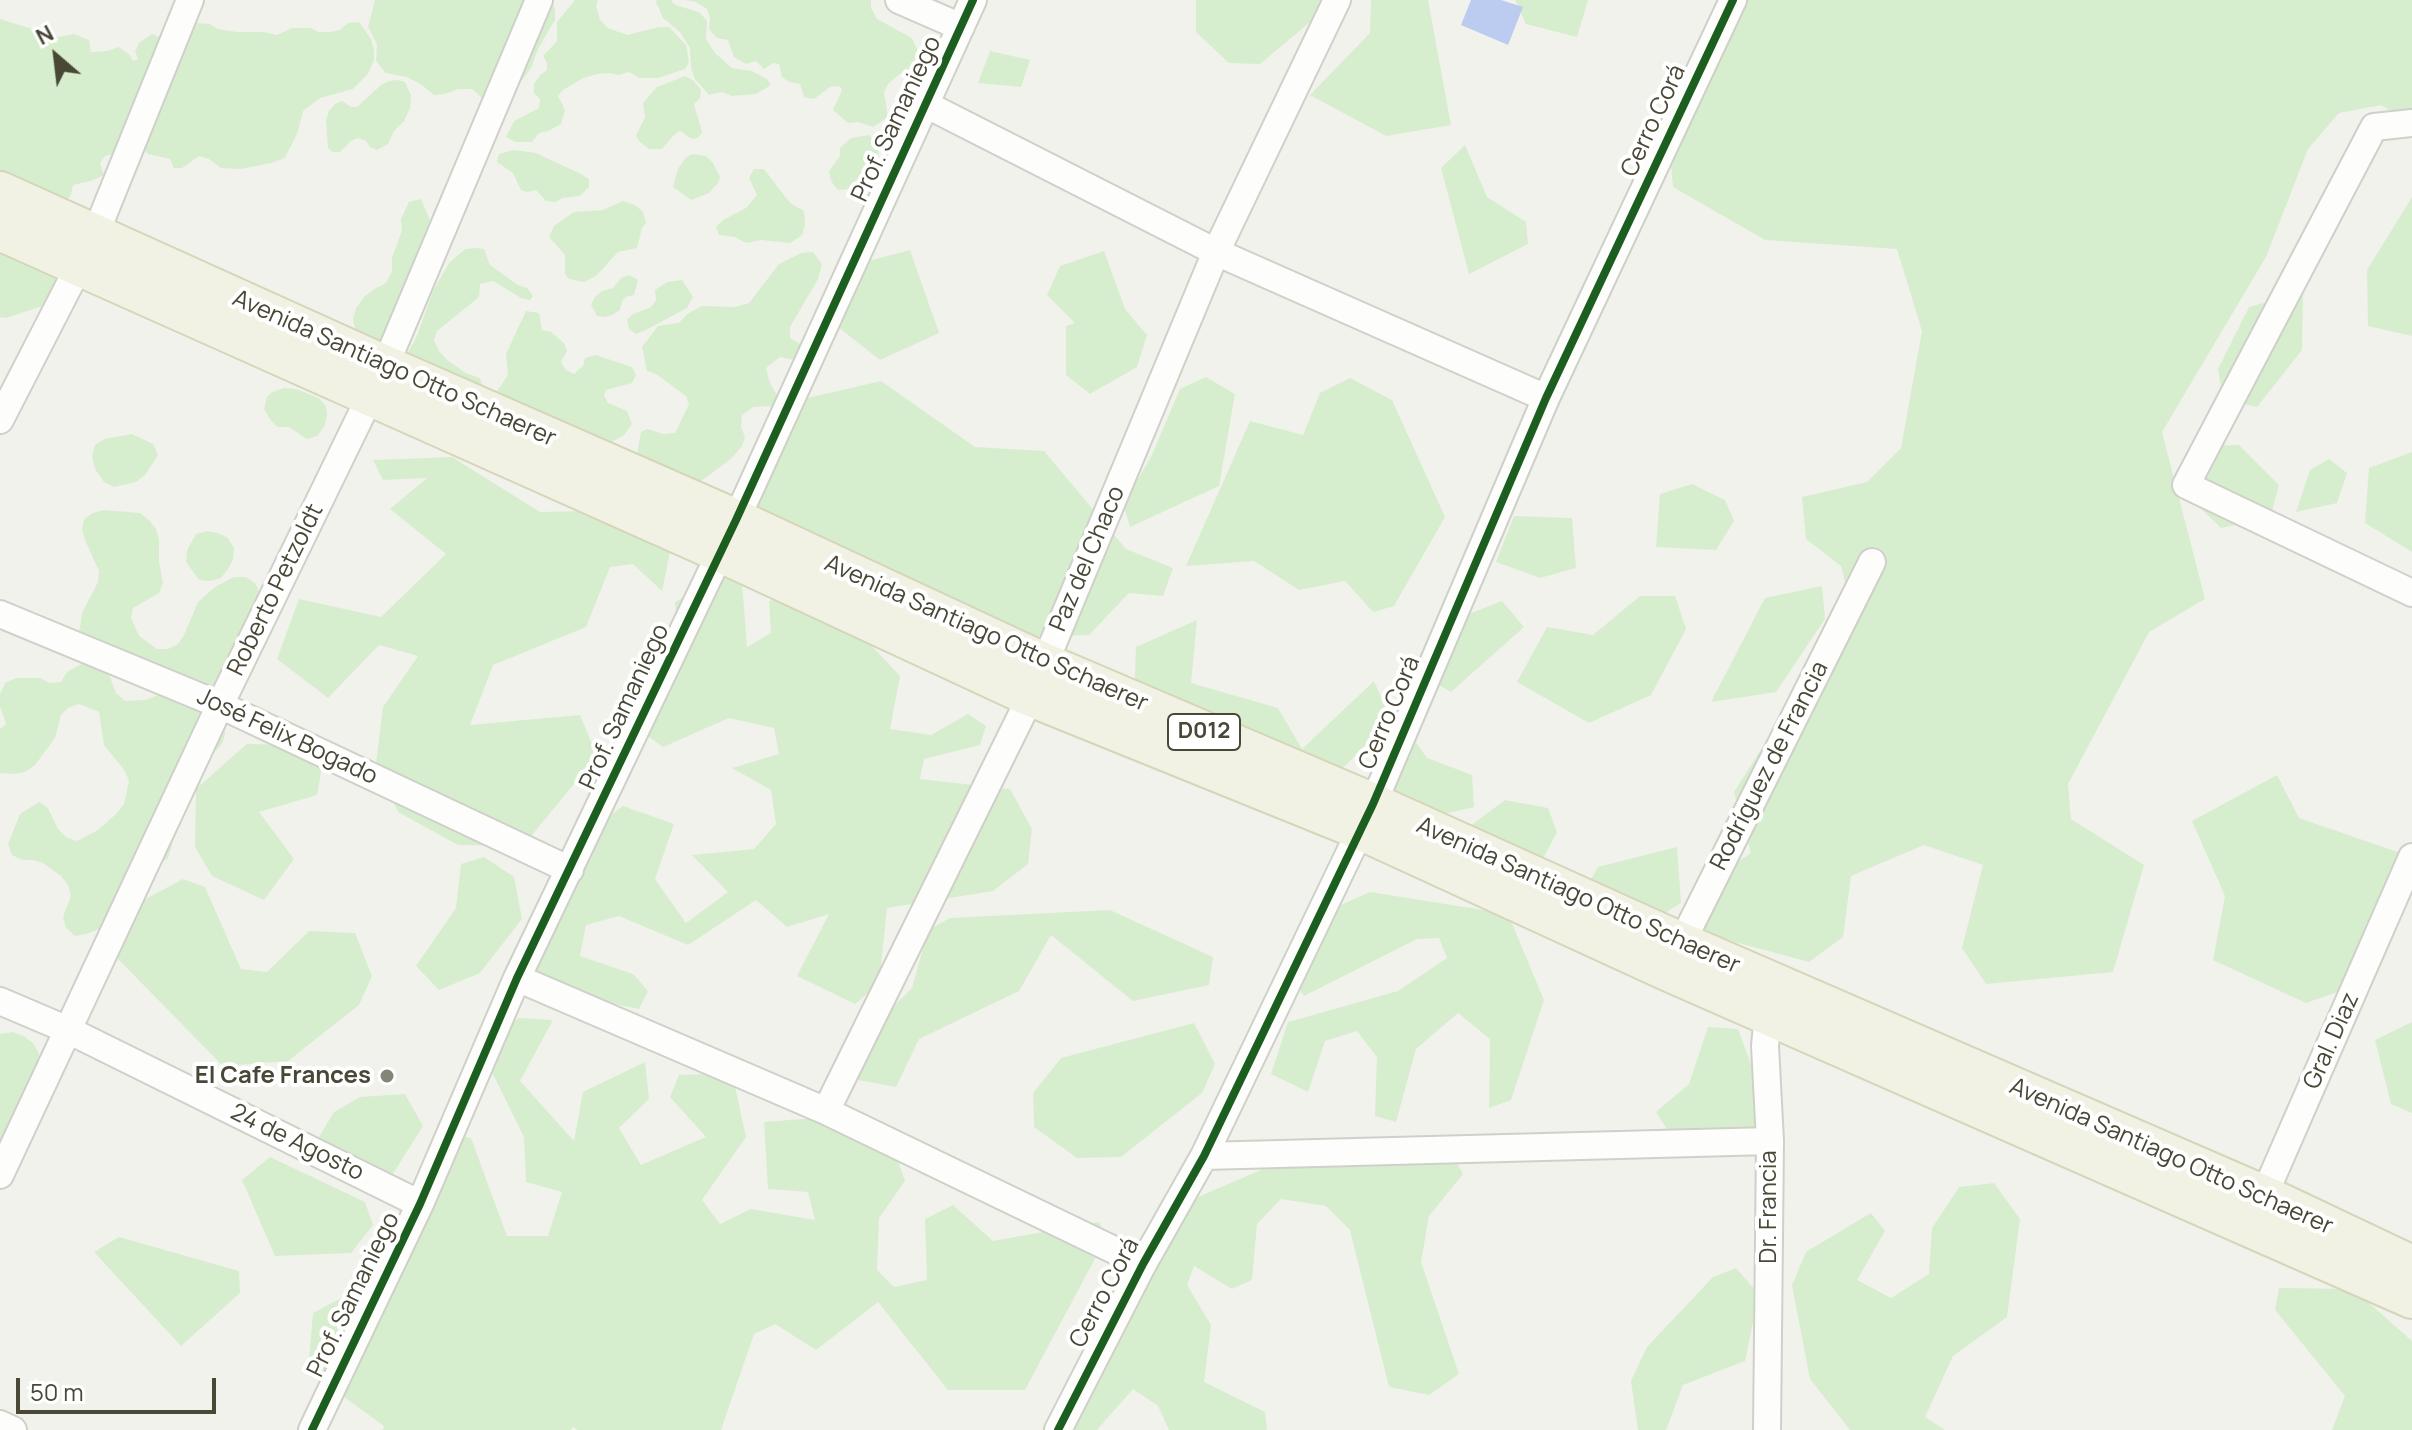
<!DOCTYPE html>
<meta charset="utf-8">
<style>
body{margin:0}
#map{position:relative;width:2412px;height:1430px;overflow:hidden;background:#f2f2ed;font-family:Manrope,sans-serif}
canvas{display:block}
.north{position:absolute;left:16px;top:16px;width:80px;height:80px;-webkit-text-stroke:6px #fff;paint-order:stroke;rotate:332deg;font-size:22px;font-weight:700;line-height:32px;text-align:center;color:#494837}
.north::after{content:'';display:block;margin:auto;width:28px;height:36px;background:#494837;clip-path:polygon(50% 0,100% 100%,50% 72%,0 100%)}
.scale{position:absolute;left:16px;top:1378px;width:200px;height:36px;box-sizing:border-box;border:4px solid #494837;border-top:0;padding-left:10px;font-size:24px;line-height:28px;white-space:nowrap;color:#494837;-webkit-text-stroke:6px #fff;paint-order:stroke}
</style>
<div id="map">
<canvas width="2412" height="1430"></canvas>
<div class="north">N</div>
<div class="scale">50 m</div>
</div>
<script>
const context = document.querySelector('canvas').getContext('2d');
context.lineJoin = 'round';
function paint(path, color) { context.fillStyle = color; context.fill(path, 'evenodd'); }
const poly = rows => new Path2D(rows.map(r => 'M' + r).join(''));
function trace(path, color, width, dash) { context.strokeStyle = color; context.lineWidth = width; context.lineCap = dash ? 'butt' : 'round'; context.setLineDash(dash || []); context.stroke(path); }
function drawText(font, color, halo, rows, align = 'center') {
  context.font = font + ' Manrope,sans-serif'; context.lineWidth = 8; context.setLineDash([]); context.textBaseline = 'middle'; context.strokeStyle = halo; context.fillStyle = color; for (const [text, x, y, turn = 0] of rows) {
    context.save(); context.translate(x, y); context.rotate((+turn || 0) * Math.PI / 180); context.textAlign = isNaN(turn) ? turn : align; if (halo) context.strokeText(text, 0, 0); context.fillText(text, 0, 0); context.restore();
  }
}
const green = poly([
 [375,0,550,0,555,8,555,20,538,49,531,68,523,79,505,93,491,100,482,98,472,89,458,89,445,94,434,95,422,85,407,77,386,73,376,61,377,44,368,27],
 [575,0,598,0,596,6,600,20,608,28,627,35,659,27,669,27,686,45,689,62,685,69,658,78,640,78,629,72,619,75,610,73,597,74,583,78,563,90,558,96,565,110,561,124,548,131,539,133,532,142,515,142,506,137,514,121,539,108,540,99,534,93,534,84,540,75,547,70,547,63,543,56,557,41,557,22],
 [657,0,671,0,675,5,699,12,707,21,706,39,715,53,732,68,752,71,767,79,771,85,756,94,732,96,722,92,709,95,695,79,691,68,690,48,680,32,663,18,656,2],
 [684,0,871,0,871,8,877,19,912,38,918,52,918,62,906,72,901,73,888,84,884,93,888,117,873,127,858,122,848,123,833,110,842,90,839,86,830,87,814,99,804,97,800,84,789,82,782,77,779,64,773,63,764,69,756,61,746,64,734,57,728,40,717,38,709,29,710,18,707,9,696,2],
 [1196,0,1328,0,1328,7,1260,64,1229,63,1196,32],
 [1371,0,1428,0,1451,125,1386,136,1310,95,1370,33],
 [1515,0,1588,0,1577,37,1526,24],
 [1721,0,2412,0,2412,123,2381,105,2339,113,2308,149,2266,257,2162,432,2205,599,2149,632,2068,784,2071,819,2144,865,2113,972,1986,984,1962,948,1983,865,1924,845,1851,876,1843,937,1809,962,1701,933,1694,891,1751,853,1734,792,1851,607,1841,566,1806,539,1802,497,1867,482,1901,448,1922,331,1897,249,1765,240,1673,187,1666,111],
 [0,19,58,37,74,34,89,40,91,52,107,51,119,47,130,55,133,61,138,59,135,51,139,43,152,34,161,38,119,147,113,154,105,156,100,163,104,175,94,180,73,185,71,195,62,206,0,187],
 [359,22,371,39,374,51,374,60,368,74,353,89,320,98,303,111,297,134,285,158,271,163,240,169,221,168,209,159,199,156,182,168,174,168,170,159,148,154,140,145,185,29,195,23,210,24,218,29,237,32,264,32,277,35,292,28,311,28,318,32,330,32,340,30,348,23],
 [990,51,1030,60,1021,87,978,83],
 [685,76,693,80,701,90,700,98,694,104,702,132,698,138,692,139,680,131,674,135,662,149,649,149,640,142,636,136,645,117,643,103,657,87],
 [398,80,405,82,411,95,410,108,404,121,394,131,388,144,377,150,370,147,366,141,358,138,351,141,340,152,333,152,328,148,326,120,329,111,335,104,342,101,351,107,357,107,381,85,389,81],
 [869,135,879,145,878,161,873,173,849,189,838,190,831,181,829,171,840,156,840,148,851,138],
 [1465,145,1487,197,1526,222,1528,244,1469,274,1441,168],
 [514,150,536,153,579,173,589,179,589,187,580,196,563,198,555,202,546,201,536,190,527,192,521,190,513,173,497,162,499,154],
 [693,154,706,156,713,163,720,177,718,183,709,193,691,200,673,187,678,169,686,157],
 [754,169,764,169,790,203,804,211,805,224,802,235,790,243,761,240,746,243,735,237,719,235,716,227,723,220,746,208,757,195,749,178],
 [2412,197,2412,336,2368,326,2367,270],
 [421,199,430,220,425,233,428,241,402,292,401,305,413,315,417,328,409,338,383,340,363,344,355,329,353,319,356,308,364,297,376,288,385,284,392,272,392,258,402,230,401,219,409,202],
 [623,201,635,205,643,212,646,223,642,228,637,248,618,252,596,276,584,282,569,279,565,274,565,255,549,237,554,226,574,212,603,210],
 [0,218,62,274,49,304,6,318,0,317],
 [477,248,484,249,490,265,518,285,527,288,533,296,530,300,521,298,493,281,480,284,479,297,437,331,434,340,439,351,447,360,466,373,480,378,483,387,479,395,405,358,417,336,433,291,449,263,465,249],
 [910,250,939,333,880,360,838,327,861,263],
 [1104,251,1125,309,1147,335,1137,367,1090,394,1066,375,1066,326,1075,323,1047,295,1060,266],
 [813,252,822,264,818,279,790,327,790,338,802,345,795,360,780,357,766,368,770,383,778,397,775,406,753,407,742,415,741,427,745,437,742,446,731,459,701,481,689,482,667,467,636,459,641,432,647,429,664,434,675,433,689,404,686,396,656,374,647,371,642,347,658,326,679,323,687,314,702,306,735,307,749,303,779,264,801,253],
 [629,275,638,280,634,295,626,297,622,301,620,310,612,315,605,317,597,316,591,305,595,297,602,291,613,288,621,278],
 [682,280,693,297,687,308,644,331,636,334,629,329,627,320,633,314,651,307,656,300,655,290,667,282],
 [2303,292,2302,350,2257,407,2223,400,2218,369,2249,307],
 [526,311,539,313,542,330,551,332,564,343,567,351,561,362,566,370,574,374,583,366,585,358,596,355,632,367,636,375,632,383,606,390,604,395,608,403,627,411,632,424,624,435,598,450,494,396,508,375,506,354],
 [1206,377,1235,394,1219,486,1130,527,1123,504,1151,457,1180,389],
 [1350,378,1392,400,1445,517,1394,606,1373,612,1345,581,1299,590,1254,561,1186,566,1250,421,1303,435,1320,393],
 [881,381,975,447,1044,451,1126,549,1173,568,1163,596,1129,593,1089,635,1020,637,941,593,866,596,750,529,799,400],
 [284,388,296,389,319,398,326,406,327,416,324,427,317,436,307,439,289,427,277,427,269,418,264,409,267,397,272,392],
 [132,434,153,444,158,455,145,475,136,482,114,487,104,482,95,469,92,456,95,445,104,439],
 [2239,445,2279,485,2270,518,2221,528,2196,504,2202,446],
 [2412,452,2412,552,2365,523,2369,468],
 [452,457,540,512,587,511,670,552,662,591,633,564,610,567,586,627,493,665,470,725,580,715,597,756,523,846,458,845,398,812,376,763,383,707,418,656,379,645,328,698,277,659,299,599,381,617,446,554,390,509,427,478,383,480,373,460],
 [2329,459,2347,473,2337,503,2296,512,2310,470],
 [1692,484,1725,500,1734,521,1716,550,1656,547,1660,494],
 [104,510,140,513,149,520,156,529,159,539,159,561,163,583,159,593,133,608,131,618,139,636,157,649,168,649,178,644,184,635,198,602,215,587,234,577,246,577,255,583,260,593,262,615,255,661,240,692,193,682,79,635,82,613,98,582,99,571,85,540,82,529,84,519,93,513],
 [1514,516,1572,518,1576,568,1540,578,1496,562],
 [207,531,218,533,228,538,234,548,233,560,228,569,221,578,210,581,199,580,186,562,187,550,196,534],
 [724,574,742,581,747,647,771,633,769,601,817,588,900,676,890,729,931,735,968,714,986,726,980,745,924,759,920,779,1010,789,1032,829,1028,864,993,891,887,908,879,984,855,1004,797,976,829,914,787,927,756,900,688,945,619,916,586,925,580,956,633,974,648,991,639,1009,538,988,524,957,554,909,554,855,623,806,674,824,655,879,686,923,728,892,692,855,754,849,776,824,771,790,732,768,779,754,774,728,729,718,663,747,625,720,678,635,675,602],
 [1822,586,1825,619,1776,692,1711,702,1765,598],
 [1640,596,1675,596,1686,629,1651,695,1589,723,1517,682,1547,627,1593,635],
 [1502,601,1524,627,1451,692,1425,677,1456,619],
 [1197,620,1191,683,1278,708,1302,749,1374,681,1391,720,1337,774,1134,702,1136,647],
 [87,661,108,672,116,693,125,701,146,700,168,691,224,722,225,734,222,744,200,767,196,777,197,788,247,744,295,745,322,767,317,795,259,812,294,859,264,900,212,876,195,847,196,791,172,836,172,846,168,858,150,871,124,908,97,930,86,934,75,936,66,928,63,917,71,896,68,885,61,876,43,863,33,860,22,860,12,855,8,844,20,814,39,802,48,808,58,829,66,837,77,841,98,830,116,814,124,804,129,781,125,771,104,745,99,712,79,704,68,708,61,715,55,738,35,765,25,772,14,774,0,773,0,729,6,724,0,706,0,694,6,682,17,678,40,678,50,683,61,682,67,672],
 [1405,727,1427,758,1472,775,1474,807,1399,825,1379,778],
 [2277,775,2299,818,2412,857,2369,981,2306,1003,2213,960,2225,896,2192,821],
 [1505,800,1548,808,1557,832,1522,899,1466,829],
 [1677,847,1681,903,1625,939,1566,923,1598,867],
 [484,857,514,877,522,919,480,973,439,990,416,966,456,908,461,864],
 [183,879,205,887,241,969,267,972,309,931,355,933,372,976,359,1005,288,1061,223,1066,117,958,138,903],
 [1370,892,1508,914,1544,1000,1511,1100,1489,1108,1490,1039,1458,1013,1416,1049,1396,1122,1375,1116,1377,1057,1357,1031,1325,1041,1308,1092,1271,1074,1288,1022,1398,991,1447,958,1439,938,1417,939,1304,996,1286,966,1305,921],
 [1110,910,1213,957,1209,985,1133,1001,1051,935,1019,991,919,1039,896,1087,847,1078,855,1044,912,988,928,930,950,918],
 [519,1018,553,1020,520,1081,574,1141,583,1092,645,1062,649,1099,619,1128,641,1165,706,1137,670,1097,679,1075,732,1073,746,1137,702,1200,720,1224,751,1209,815,1220,808,1192,768,1189,764,1122,856,1115,887,1131,905,1181,879,1218,877,1270,894,1287,927,1280,925,1219,953,1205,993,1241,1099,1222,1106,1238,1025,1390,948,1390,878,1302,816,1350,775,1324,754,1334,721,1430,577,1430,574,1427,570,1430,383,1430,384,1426,308,1371,313,1313,364,1286,428,1220,435,1151,452,1134,471,1138,507,1236,548,1236,562,1192,526,1182,524,1137,484,1056,487,1034],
 [2412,1022,2412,1113,2391,1104,2375,1040],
 [1194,1023,1215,1064,1202,1093,1121,1157,1077,1158,1034,1127,1033,1093,1061,1058],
 [1708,1027,1738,1029,1766,1106,1770,1141,1679,1148,1656,1112,1689,1084],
 [13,1032,25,1037,34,1044,39,1054,40,1065,8,1136,0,1141,0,1034],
 [405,1094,423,1126,391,1177,316,1142,334,1112,360,1097],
 [1446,1143,1463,1174,1429,1216,1421,1262,1459,1374,1429,1395,1389,1387,1350,1230,1326,1206,1281,1199,1257,1224,1252,1280,1232,1289,1194,1266,1187,1285,1211,1325,1204,1382,1265,1412,1267,1430,1169,1430,1158,1406,1133,1389,1097,1430,1050,1430,1161,1213,1284,1160],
 [270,1157,365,1202,373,1225,351,1253,275,1256,242,1180],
 [1994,1183,2020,1219,2007,1317,1953,1356,1925,1417,1945,1430,1850,1430,1810,1379,1792,1285,1806,1252,1871,1213,1885,1231,1857,1280,1891,1298,1929,1274,1932,1228,1959,1187],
 [119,1237,239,1271,240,1293,181,1346,94,1252],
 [1736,1268,1759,1294,1745,1361,1683,1385,1666,1430,1638,1430,1631,1381,1647,1347,1713,1277],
 [2279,1288,2353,1289,2412,1341,2412,1430,2332,1430,2345,1396,2275,1310]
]);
const water = poly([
 [1471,0,1501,0,1523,7,1508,45,1461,25]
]);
const street = poly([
 [899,0,961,27],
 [925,104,1216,252,1546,398],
 [2412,123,2374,127,2186,485,2412,593],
 [0,420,95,235,190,0],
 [0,614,220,705,570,870],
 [1675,956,1872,562],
 [517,978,826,1111,1143,1264],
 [0,1001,68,1030,420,1204],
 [826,1111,1031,696,1216,252,1337,0],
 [1204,1156,1770,1141],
 [0,1175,220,705,385,366,539,0],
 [2258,1209,2412,857],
 [0,1424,13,1430],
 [312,1430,420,1204,517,978,736,520,973,0],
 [1058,1430,1143,1264,1204,1156,1373,804,1546,398,1733,0],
 [1767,1430,1770,1141,1765,1046,1768,1015,1773,1000]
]);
const primary = poly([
 [0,192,385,366,736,520,1045,664,1373,804,1681,943,2264,1196,2412,1266],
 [0,230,721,552,1031,696,1360,829,1667,970,2412,1298]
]);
const cycleway = poly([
 [312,1430,420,1204,517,978,736,520,973,0],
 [1058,1430,1143,1264,1204,1156,1373,804,1546,398,1733,0]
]);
const markers = [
 [387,1076,8,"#848477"]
];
const shields = [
 [1204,732,72]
];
const shieldNames = [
 ["D012",1204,732]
];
const streetNames = [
 ["Prof. Samaniego",897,119,-65],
 ["Cerro Corá",1654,121,-65],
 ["Avenida Santiago Otto Schaerer",394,369,24],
 ["Paz del Chaco",1088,559,-67],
 ["Roberto Petzoldt",276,590,-64],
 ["Avenida Santiago Otto Schaerer",986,634,24],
 ["Prof. Samaniego",625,707,-65],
 ["Cerro Corá",1390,713,-67],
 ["José Felix Bogado",287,737,25],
 ["Rodríguez de Francia",1770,766,-63],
 ["Avenida Santiago Otto Schaerer",1578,896,24],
 ["Gral. Diaz",2332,1041,-66],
 ["24 de Agosto",297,1143,26],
 ["Avenida Santiago Otto Schaerer",2171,1157,24],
 ["Dr. Francia",1769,1207,-90],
 ["Cerro Corá",1105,1293,-62],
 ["Prof. Samaniego",354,1295,-64]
];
const poiNames = [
 ["El Cafe Frances",371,1076]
];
paint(green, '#d6eecd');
paint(water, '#bcccf1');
trace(street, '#d0d0ca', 30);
trace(primary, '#d5d5ba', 44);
trace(street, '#fdfdfc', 26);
trace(primary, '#f1f2e4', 40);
trace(cycleway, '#1b5e20', 8);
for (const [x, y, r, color] of markers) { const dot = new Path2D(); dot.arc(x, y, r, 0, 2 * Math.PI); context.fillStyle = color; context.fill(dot); trace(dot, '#fff', 3); }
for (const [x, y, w] of shields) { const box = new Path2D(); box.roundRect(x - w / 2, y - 18, w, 36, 6); context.fillStyle = '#fff'; context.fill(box); trace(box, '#494837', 2); }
drawText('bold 22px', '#494837', null, shieldNames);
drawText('24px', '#494837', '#fff', streetNames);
drawText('bold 24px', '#494837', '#fff', poiNames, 'right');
</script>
